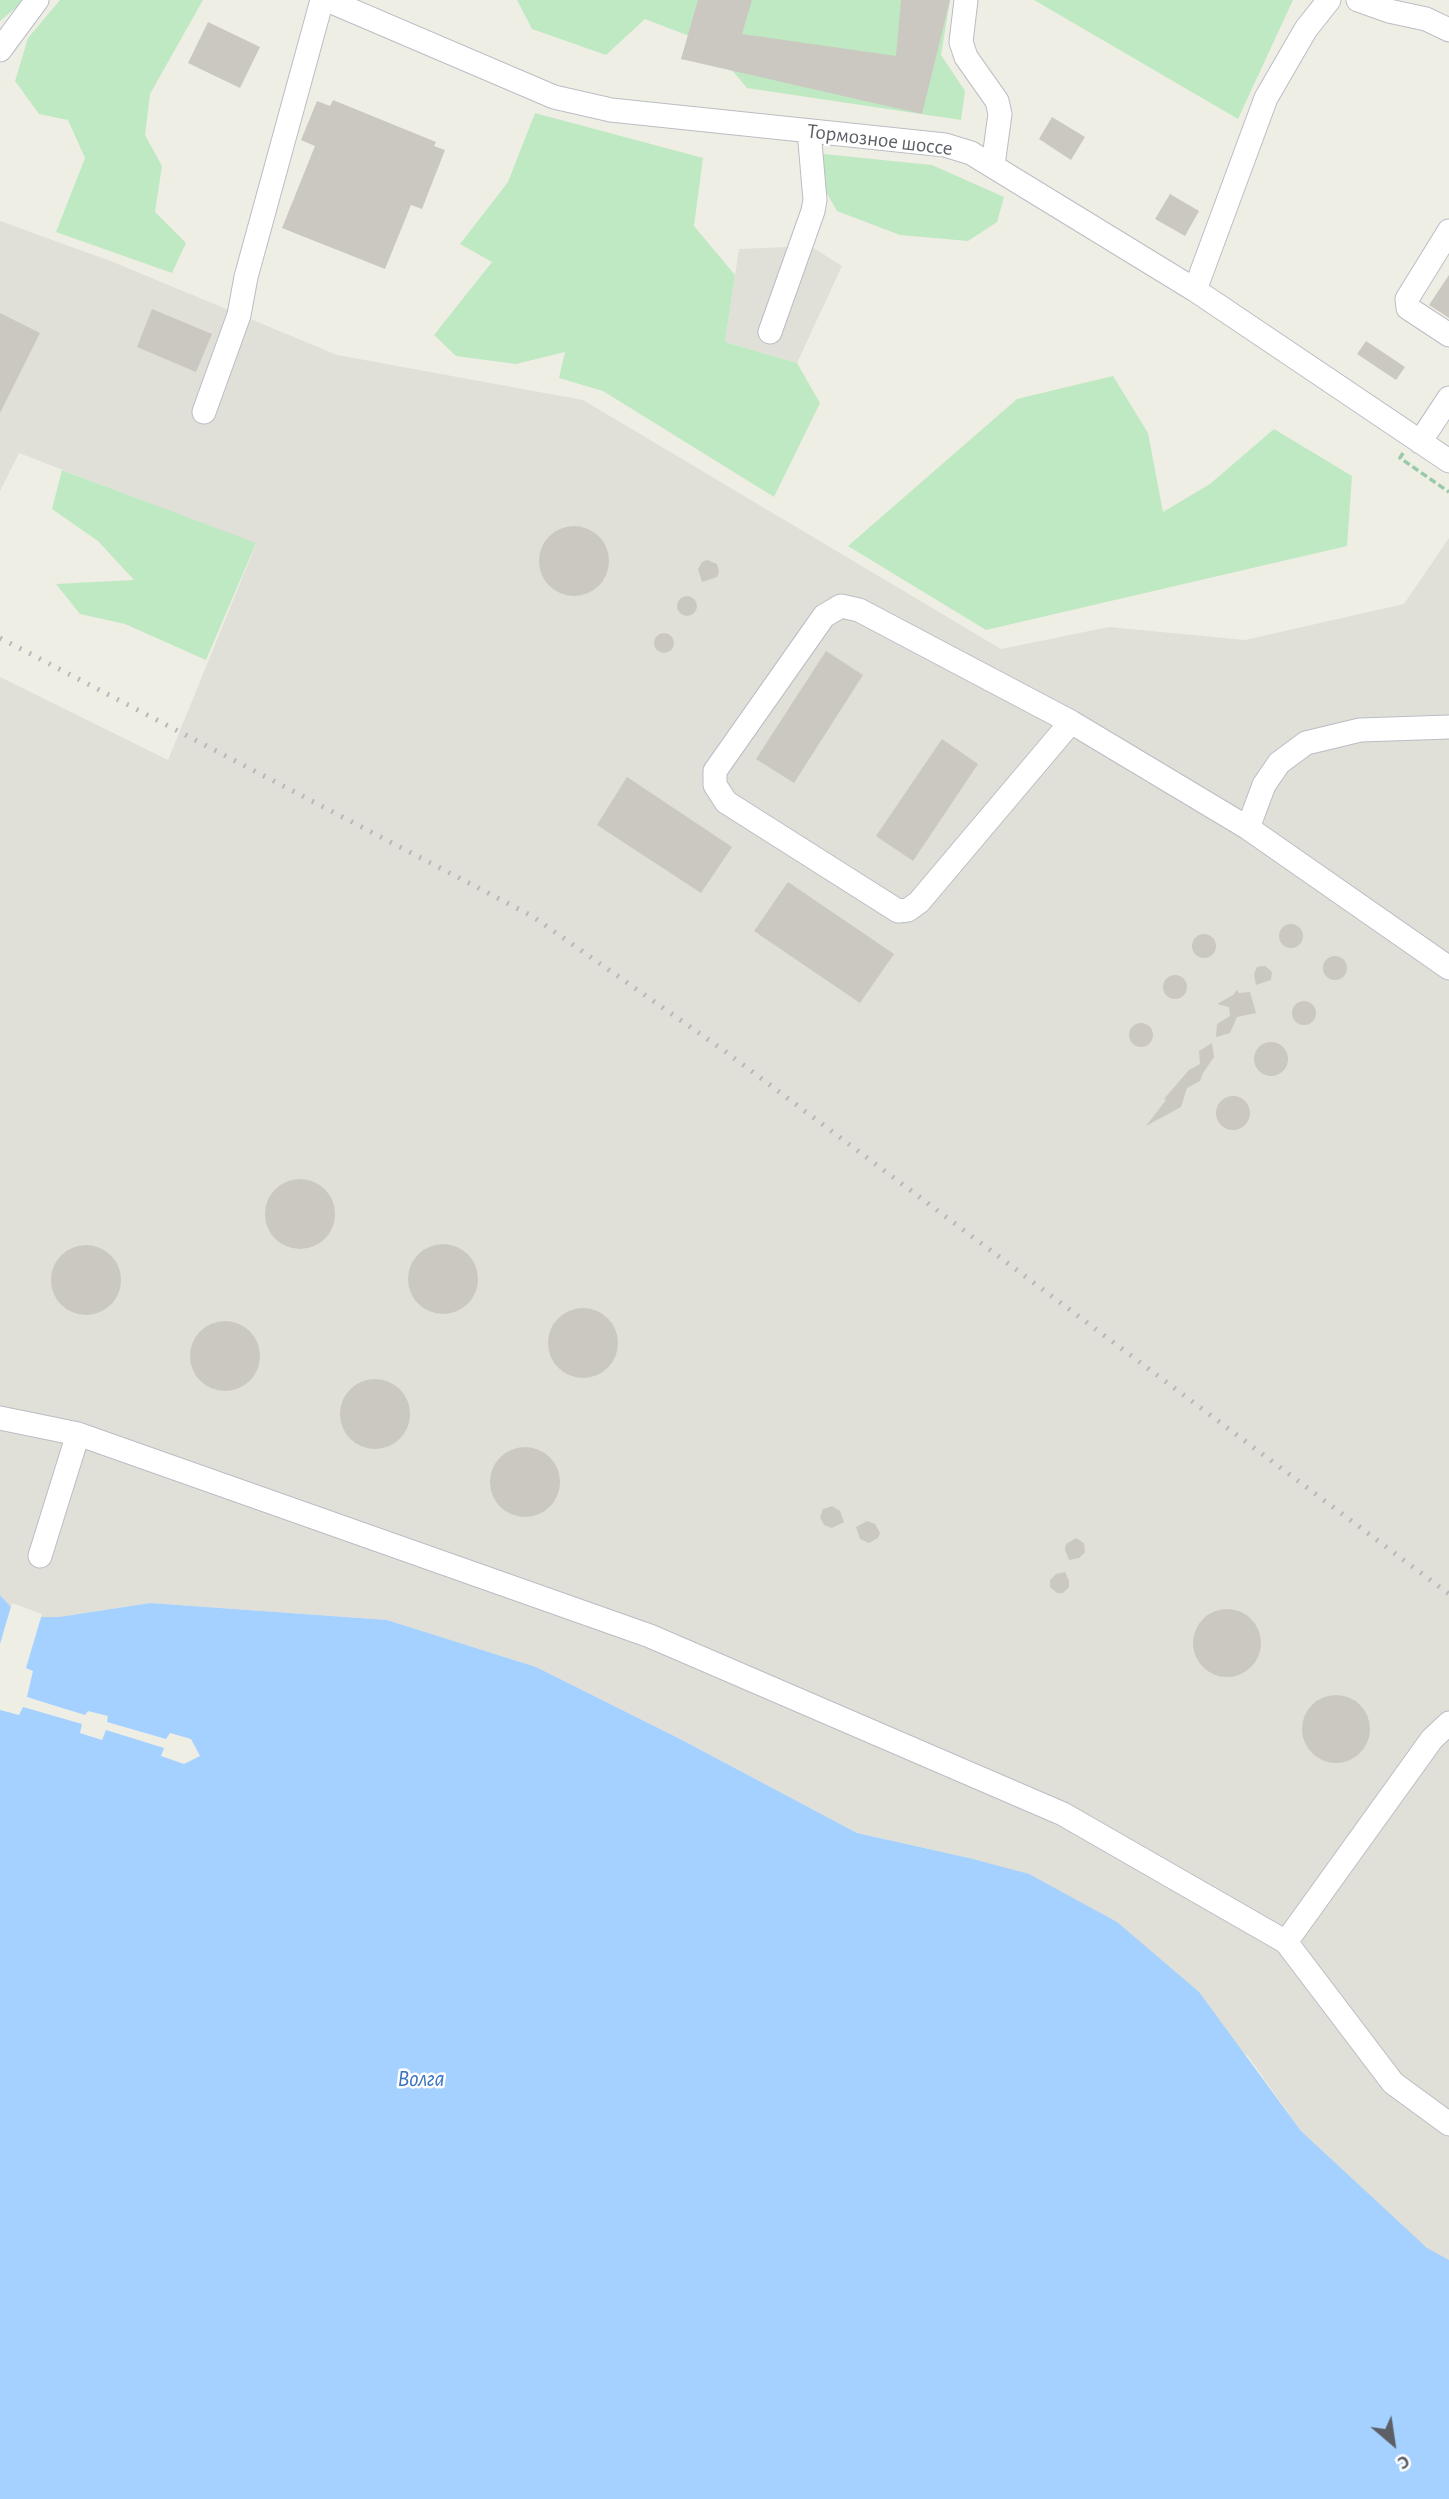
<!DOCTYPE html>
<meta charset="utf-8">
<style>
body{margin:0}
#map{position:relative;width:1449px;height:2499px;overflow:hidden;background:#efeee4;font-family:"Alegreya Sans",sans-serif}
canvas{display:block}
.north{position:absolute;left:1358px;top:2408px;width:70px;height:70px;-webkit-text-stroke:5px #fff;paint-order:stroke;rotate:151deg;font-size:19px;font-weight:700;line-height:28px;text-align:center;color:#5c5f66}
.north::after{content:'';display:block;margin:auto;width:24px;height:32px;background:#5c5f66;clip-path:polygon(50% 0,100% 100%,50% 72%,0 100%)}
</style>
<div id="map">
<canvas width="1449" height="2499"></canvas>
<div class="north">С</div>
</div>
<script>
const context = document.querySelector('canvas').getContext('2d');
context.lineJoin = 'round';
function paint(path, color) { context.fillStyle = color; context.fill(path, 'evenodd'); }
const poly = rows => new Path2D(rows.map(r => 'M' + r).join(''));
function trace(path, color, width, dash) { context.strokeStyle = color; context.lineWidth = width; context.lineCap = dash ? 'butt' : 'round'; context.setLineDash(dash || []); context.stroke(path); }
function drawText(font, color, halo, rows, align = 'center') {
  context.font = font + ' "Alegreya Sans",sans-serif'; context.lineWidth = 5; context.setLineDash([]); context.textBaseline = 'middle'; context.strokeStyle = halo; context.fillStyle = color; for (const [text, x, y, turn = 0] of rows) {
    context.save(); context.translate(x, y); context.rotate((+turn || 0) * Math.PI / 180); context.textAlign = isNaN(turn) ? turn : align; if (halo) context.strokeText(text, 0, 0); context.fillText(text, 0, 0); context.restore();
  }
}
const industrial = poly([
 [0,221,113,262,337,355,583,400,1001,649,1109,627,1245,640,1404,604,1449,538,1449,2260,1427,2249,1301,2131,1248,2056,969,1858,857,1833,682,1740,536,1667,387,1620,150,1603,59,1617,41,1617,11,1607,0,1595,0,677,168,760,256,544,19,453,0,491],
 [810,246,842,266,797,363,725,342,739,249]
]);
const green = poly([
 [0,0,25,0,0,21],
 [60,0,203,0,150,94,145,135,162,166,155,212,186,243,172,273,56,232,85,158,68,120,39,114,15,81,28,38],
 [517,0,950,0,941,55,965,91,961,120,747,88,710,44,645,19,606,55,532,29],
 [1034,0,1293,0,1238,119],
 [535,113,703,158,694,226,735,275,725,342,797,363,820,403,774,497,603,391,559,378,565,352,516,364,456,356,434,335,492,262,460,244,508,182],
 [823,154,932,165,1004,197,997,222,968,241,900,235,837,211,816,174],
 [1113,376,1148,433,1163,512,1210,484,1274,429,1352,476,1347,546,986,630,848,546,1017,399],
 [62,470,256,543,206,660,125,624,80,614,56,584,134,580,98,541,52,509]
]);
const water = poly([
 [0,1595,11,1607,41,1617,59,1617,150,1603,387,1620,536,1667,682,1740,857,1833,969,1858,1029,1874,1117,1922,1199,1992,1301,2131,1427,2248,1449,2260,1449,2499,0,2499]
]);
const pier = poly([
 [12,1603,42,1614,26,1668,33,1671,27,1697,85,1715,88,1711,108,1716,107,1722,166,1739,170,1733,191,1739,200,1756,184,1764,161,1756,164,1748,106,1730,102,1740,80,1733,82,1724,23,1707,19,1715,0,1710,0,1644]
]);
const building = poly([
 [698,0,752,0,742,34,896,56,901,0,950,0,922,114,681,59],
 [208,22,260,47,240,88,188,63],
 [333,100,436,142,434,146,445,150,422,209,411,205,385,269,282,228,315,146,301,140,317,101,330,106],
 [1052,117,1085,137,1071,160,1039,139],
 [1170,194,1199,211,1185,236,1155,219],
 [1449,275,1449,318,1429,305],
 [152,309,212,334,196,372,137,347],
 [0,313,40,333,0,413],
 [1366,341,1405,367,1396,380,1357,354],
 '539 561a35 35 0 1 1 70 0a35 35 0 1 1-70 0Z',
 [707,560,717,564,719,572,717,577,702,582,698,569,702,562],
 '677 606a10 10 0 1 1 20 0a10 10 0 1 1-20 0Z',
 '654 643a10 10 0 1 1 20 0a10 10 0 1 1-20 0Z',
 [826,651,863,675,794,783,756,759],
 [942,739,978,764,913,861,876,836],
 [627,777,732,847,701,893,597,825],
 [788,882,894,954,860,1003,754,931],
 '1279 936a12 12 0 1 1 24 0a12 12 0 1 1-24 0Z',
 '1192 946a12 12 0 1 1 24 0a12 12 0 1 1-24 0Z',
 '1323 968a12 12 0 1 1 24 0a12 12 0 1 1-24 0Z',
 [1265,966,1272,972,1271,980,1256,985,1254,974,1257,967],
 '1163 987a12 12 0 1 1 24 0a12 12 0 1 1-24 0Z',
 [1237,990,1239,993,1250,992,1256,1013,1237,1017,1230,1033,1216,1037,1217,1024,1230,1016,1229,1007,1217,1004,1233,995],
 '1292 1013a12 12 0 1 1 24 0a12 12 0 1 1-24 0Z',
 '1129 1035a12 12 0 1 1 24 0a12 12 0 1 1-24 0Z',
 '1254 1059a17 17 0 1 1 34 0a17 17 0 1 1-34 0Z',
 [1212,1043,1214,1057,1203,1073,1200,1081,1187,1088,1181,1107,1146,1126,1166,1100,1164,1099,1189,1070,1200,1064,1199,1051],
 '1216 1113a17 17 0 1 1 34 0a17 17 0 1 1-34 0Z',
 '265 1214a35 35 0 1 1 70 0a35 35 0 1 1-70 0Z',
 '408 1279a35 35 0 1 1 70 0a35 35 0 1 1-70 0Z',
 '51 1280a35 35 0 1 1 70 0a35 35 0 1 1-70 0Z',
 '548 1343a35 35 0 1 1 70 0a35 35 0 1 1-70 0Z',
 '190 1356a35 35 0 1 1 70 0a35 35 0 1 1-70 0Z',
 '340 1414a35 35 0 1 1 70 0a35 35 0 1 1-70 0Z',
 '490 1482a35 35 0 1 1 70 0a35 35 0 1 1-70 0Z',
 [832,1506,840,1511,844,1522,832,1528,824,1525,820,1517,823,1509],
 [867,1521,875,1524,880,1533,878,1538,869,1543,860,1539,856,1527],
 [1076,1538,1084,1543,1085,1552,1079,1558,1069,1560,1065,1550,1066,1544],
 [1065,1572,1069,1581,1069,1587,1063,1593,1057,1593,1050,1587,1050,1580,1056,1574],
 '1193 1643a34 34 0 1 1 68 0a34 34 0 1 1-68 0Z',
 '1302 1729a34 34 0 1 1 68 0a34 34 0 1 1-68 0Z'
]);
const path = poly([
 [1403,453,1400,458,1449,492]
]);
const minor = poly([
 [327,0,554,97,611,110,945,145,971,153,1195,290,1449,461],
 [966,0,961,42,966,57,997,101,1000,114,993,165],
 [1358,0,1389,11,1426,19,1449,30],
 [0,50,37,0],
 [1449,231,1407,299,1408,308,1449,335],
 [1195,290,1266,98,1306,29,1329,0],
 [770,332,813,211,815,200,809,131],
 [204,412,239,315,246,277,322,0],
 [1420,442,1449,398],
 [1071,722,919,902,908,910,898,911,726,802,715,785,715,771,824,616,841,606,859,610,1071,722,1248,828,1449,968],
 [1248,828,1264,785,1279,763,1306,743,1360,730,1449,727],
 [0,1418,78,1434],
 [40,1556,78,1434,650,1636,1063,1814,1286,1942,1393,2083,1449,2124],
 [1286,1942,1432,1739,1449,1723]
]);
const rail = poly([
 [0,638,532,916,726,1052,1449,1594]
]);
const streetNames = [
 ["Тормозное шоссе",880,140,7]
];
const waterNames = [
 ["Волга",421,2079]
];
paint(industrial, '#e0dfd8');
paint(green, '#bfe9c2');
paint(water, '#a4d1ff');
paint(pier, '#efeee4');
paint(building, '#cac8c1');
trace(minor, '#bbbdc4', 25);
trace(path, '#97caa9', 3.5, [7, 3.5]);
trace(minor, '#fff', 23);
trace(rail, '#b7b8b9', 5, [2, 9]);
drawText('21px', '#5c5f66', '#fff', streetNames);
drawText('italic 23px', '#3c74c2', '#fff', waterNames);
</script>
